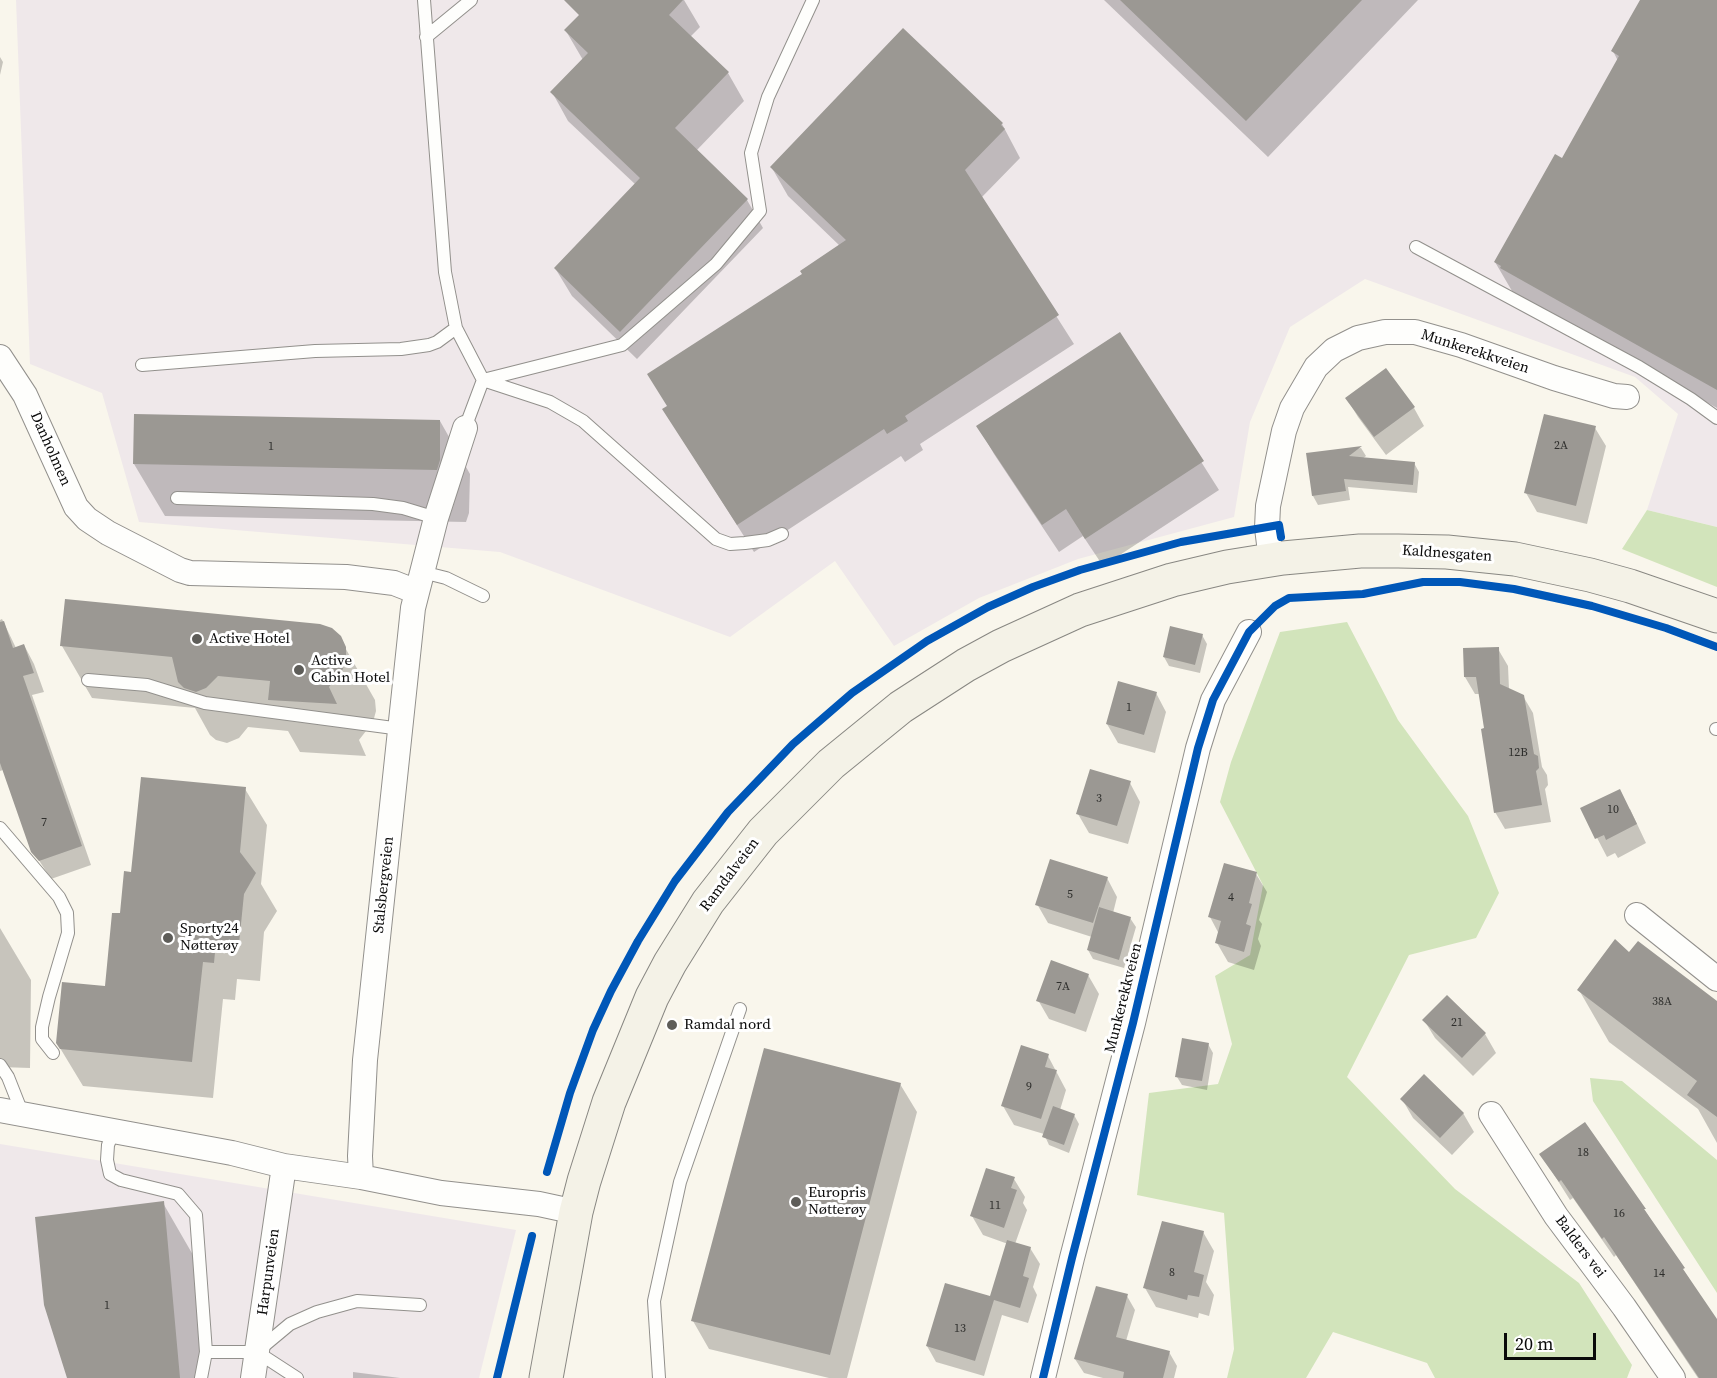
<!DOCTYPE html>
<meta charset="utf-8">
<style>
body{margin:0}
#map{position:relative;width:1717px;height:1378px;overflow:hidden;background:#f9f6ec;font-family:"Source Serif 4",serif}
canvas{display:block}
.scale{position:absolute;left:1504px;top:1333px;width:92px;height:27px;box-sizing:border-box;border:3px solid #0a0a0a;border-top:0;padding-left:8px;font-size:18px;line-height:21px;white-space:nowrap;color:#0a0a0a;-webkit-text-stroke:4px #fff;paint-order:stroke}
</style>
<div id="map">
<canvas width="1717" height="1378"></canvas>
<div class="scale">20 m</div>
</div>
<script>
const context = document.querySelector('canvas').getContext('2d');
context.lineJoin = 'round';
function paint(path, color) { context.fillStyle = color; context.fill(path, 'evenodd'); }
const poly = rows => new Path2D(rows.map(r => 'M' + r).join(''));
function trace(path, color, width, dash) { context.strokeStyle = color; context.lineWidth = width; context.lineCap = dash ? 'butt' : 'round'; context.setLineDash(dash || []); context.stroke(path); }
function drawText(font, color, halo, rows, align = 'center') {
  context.font = font + ' "Source Serif 4",serif'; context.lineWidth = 6; context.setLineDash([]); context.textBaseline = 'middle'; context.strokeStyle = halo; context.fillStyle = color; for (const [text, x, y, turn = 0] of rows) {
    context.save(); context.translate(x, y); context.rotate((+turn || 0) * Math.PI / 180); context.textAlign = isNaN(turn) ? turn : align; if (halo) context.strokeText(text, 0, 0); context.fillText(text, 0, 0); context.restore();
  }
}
const industrial = poly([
 [16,0,1717,0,1717,527,1647,510,1678,414,1635,377,1365,279,1290,327,1250,422,1234,517,1078,559,979,598,894,646,835,561,730,637,500,552,139,522,102,393,30,364],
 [0,1144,516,1230,479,1378,0,1378]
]);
const forest = poly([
 [1647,510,1717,527,1717,587,1622,549],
 [1347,622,1398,720,1468,816,1499,893,1476,938,1409,955,1347,1077,1455,1189,1579,1283,1632,1365,1627,1378,1435,1378,1427,1363,1333,1332,1306,1378,1227,1378,1234,1349,1224,1213,1137,1195,1149,1093,1218,1084,1232,1044,1215,976,1250,955,1263,885,1220,802,1231,762,1280,632],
 [1590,1078,1622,1081,1717,1160,1717,1293,1593,1101]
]);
const shadow = poly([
 [587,0,684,0,700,27,690,37,728,73,744,101,696,151,747,200,763,228,637,359,572,296,555,268,636,185,568,121,552,92,583,60,566,31,580,16],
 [1104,0,1418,0,1268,157],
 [1642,0,1717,0,1717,408,1518,297,1512,291,1495,262,1562,160,1618,61,1613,51],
 [0,57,3,62,0,75],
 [1002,124,1020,158,981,198,1074,344,920,444,923,450,905,462,901,456,754,552,664,410,804,274,840,246,788,196,772,168],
 [1120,334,1219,490,1103,566,1083,536,1059,552,994,454,978,426],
 [1347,399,1414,408,1424,426,1386,455,1358,417],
 [440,421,470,474,469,513,466,522,165,516,134,464],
 [1595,428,1606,446,1587,524,1537,512,1526,493],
 [1361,448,1366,456,1362,459,1414,463,1419,472,1417,493,1348,487,1350,500,1318,505,1313,496,1307,454],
 [2,619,16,648,24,645,34,664,44,692,32,695,91,865,51,879,33,851,3,770,0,771,0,620],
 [1202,635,1207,644,1200,673,1169,666,1164,657],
 [339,637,375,700,376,711,373,722,359,740,366,756,300,752,288,731,248,727,239,738,227,743,216,740,210,735,195,708,92,698,62,646],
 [1498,649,1508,666,1509,689,1523,696,1533,713,1542,767,1547,775,1548,785,1545,789,1551,822,1505,829,1495,812,1480,694,1475,694,1465,677],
 [1156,693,1166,712,1155,753,1118,743,1107,724],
 [1130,783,1140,802,1128,844,1089,833,1078,814],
 [245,789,267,825,261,884,277,911,264,932,260,981,237,979,235,1000,223,999,213,1098,83,1086,57,1043,106,988,122,915],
 [1582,809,1630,809,1646,843,1618,858,1615,853,1607,857],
 [1256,874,1267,892,1259,920,1262,924,1258,939,1261,946,1254,970,1228,962,1217,943,1219,934,1210,917],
 [1107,878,1117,897,1113,913,1130,918,1136,927,1124,968,1093,959,1088,950,1092,937,1048,923,1037,904],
 [0,928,31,980,30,1068,0,1067],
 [1629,955,1717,1007,1717,1143,1698,1109,1609,1042,1579,990],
 [1088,975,1099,994,1086,1032,1049,1019,1038,1000],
 [1447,997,1485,1034,1496,1053,1473,1076,1435,1038,1424,1020],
 [1208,1044,1213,1053,1207,1090,1182,1085,1177,1077],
 [1048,1056,1066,1090,1060,1110,1074,1115,1079,1124,1069,1153,1049,1145,1044,1134,1014,1125,1003,1106],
 [900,1084,917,1112,847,1378,829,1378,709,1349,693,1321],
 [1402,1099,1463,1113,1474,1132,1452,1155,1413,1118],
 [1585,1124,1644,1209,1717,1322,1717,1378,1698,1378,1616,1255,1614,1257,1573,1198,1570,1200,1541,1154],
 [1014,1179,1025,1197,1023,1203,1027,1210,1015,1244,1030,1248,1040,1264,1033,1287,1037,1295,1028,1323,1002,1315,984,1376,936,1362,927,1346,991,1298,1008,1244,983,1235,972,1216],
 [163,1203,193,1255,205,1378,70,1378],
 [1203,1232,1214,1251,1206,1282,1214,1295,1209,1316,1199,1313,1198,1318,1156,1307,1145,1288],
 [1127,1296,1135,1310,1126,1341,1169,1352,1177,1366,1174,1378,1103,1378,1084,1373,1075,1359],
 [353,1372,400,1378,353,1378]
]);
const building = poly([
 [564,0,683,0,669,15,729,72,675,128,748,199,620,332,554,268,640,178,550,92,588,53,564,30,579,15],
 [1120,0,1362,0,1246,121],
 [1640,0,1717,0,1717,390,1500,268,1501,266,1494,262,1555,154,1562,158,1619,56,1611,51],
 [903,28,1003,123,1001,125,1005,129,965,170,1059,315,905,416,908,421,887,434,884,429,737,525,662,409,667,406,647,374,802,274,800,271,846,240,770,167],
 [1120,332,1204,461,1085,539,1066,509,1042,525,976,426],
 [1386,368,1415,407,1374,437,1345,398],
 [134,414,440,420,440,460,437,470,133,464],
 [1544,414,1596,426,1576,506,1524,493],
 [1362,446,1349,456,1415,462,1413,485,1344,479,1346,491,1312,496,1306,453],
 [65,599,320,624,332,628,341,636,346,647,346,658,343,669,329,687,337,704,268,700,270,681,218,676,206,688,196,692,184,688,178,682,172,657,60,646],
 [4,621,13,648,24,644,34,673,23,676,82,846,39,861,31,852,0,763,0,622],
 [1170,626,1203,634,1195,665,1163,657],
 [1499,647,1500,684,1524,695,1534,754,1538,756,1539,768,1536,771,1542,805,1494,813,1481,729,1484,728,1476,677,1464,677,1463,648],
 [1118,681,1157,692,1144,735,1106,724],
 [1090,769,1131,781,1117,826,1076,814],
 [141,777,246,787,240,852,256,873,244,894,239,944,216,942,214,963,203,962,192,1062,60,1049,56,1043,62,982,105,986,112,913,120,913,124,871,131,872],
 [1620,789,1637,824,1606,840,1604,835,1595,839,1580,808],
 [1050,859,1108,877,1093,923,1035,905],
 [1224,863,1257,872,1249,903,1252,904,1246,924,1251,926,1244,952,1215,943,1221,921,1208,917],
 [1099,907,1131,917,1119,960,1087,950],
 [1615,939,1629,952,1638,941,1717,1001,1717,1117,1687,1095,1697,1081,1577,990],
 [1051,960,1089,974,1075,1014,1036,1001],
 [1447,995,1486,1033,1462,1058,1422,1020],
 [1182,1038,1209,1043,1202,1081,1175,1077],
 [1021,1045,1049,1054,1045,1067,1057,1070,1041,1119,1001,1106],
 [764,1048,901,1083,830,1355,691,1321],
 [1424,1074,1464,1113,1440,1138,1400,1099],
 [1053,1106,1075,1114,1064,1145,1042,1137],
 [1585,1122,1646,1209,1644,1209,1685,1268,1683,1269,1717,1319,1717,1378,1699,1378,1604,1237,1602,1239,1561,1180,1559,1182,1539,1154],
 [986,1168,1015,1177,1011,1188,1017,1190,1004,1228,970,1216],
 [164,1201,180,1378,67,1378,44,1305,35,1217],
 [1162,1221,1204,1231,1194,1272,1204,1275,1199,1297,1188,1295,1187,1300,1143,1288],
 [1007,1240,1031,1247,1023,1276,1029,1278,1020,1308,994,1300,975,1361,926,1346,945,1283,990,1296],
 [1096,1286,1128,1294,1116,1337,1170,1351,1163,1378,1123,1378,1124,1372,1074,1359]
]);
const lane = poly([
 [424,0,445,272,456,328,483,380,465,428],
 [426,37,471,0],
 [1416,247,1639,367,1691,399,1717,418],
 [142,365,315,351,401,349,429,345,437,342,456,328],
 [177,498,373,504,403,508,436,518],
 [782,534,768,540,745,543,730,544,716,539,583,421,550,402,483,380,622,345,716,264,760,211,751,153,768,97,813,0],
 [422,572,446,578,483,596],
 [88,680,147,685,205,703,401,729],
 [1716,729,1717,729],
 [0,828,59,897,67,913,68,933,49,997,42,1027,42,1039,53,1053],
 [0,1065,8,1077,23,1115],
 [114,1131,108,1145,107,1160,110,1174,121,1180,178,1194,196,1215,206,1352,201,1378],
 [260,1349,290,1324,317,1312,357,1301,420,1305],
 [206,1352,257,1352,297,1378],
 [659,1378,654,1301,680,1182,740,1009]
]);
const street = poly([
 [0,357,25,395,76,507,87,519,108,533,180,570,190,573,346,577,394,583,417,592],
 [1271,560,1267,528,1268,506,1284,431,1292,408,1316,367,1334,350,1358,338,1385,332,1415,332,1461,345,1554,378,1614,396,1627,397],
 [1637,915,1717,979],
 [0,1110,232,1153,284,1166,361,1177,441,1193,539,1204,576,1212],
 [1491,1114,1556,1216,1624,1307,1673,1378],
 [361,1177,360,1156,365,1060,413,608,436,518,465,428],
 [253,1378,284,1166],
 [1043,1378,1072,1258,1133,1023,1198,748,1213,700,1249,632]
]);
const secondary = poly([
 [546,1378,576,1212,584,1181,609,1102,652,997,670,963,708,902,763,832,831,764,901,707,966,665,1001,646,1080,610,1172,580,1227,567,1283,558,1360,551,1398,551,1447,552,1515,559,1590,575,1630,586,1717,616]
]);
const cycleway = poly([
 [547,1172,570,1093,593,1030,611,991,638,941,675,881,728,812,793,744,852,693,927,641,988,607,1033,587,1080,570,1181,542,1279,525,1281,537],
 [497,1378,532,1236],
 [1043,1378,1072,1258,1133,1023,1198,748,1213,700,1249,632,1275,606,1289,598,1363,594,1423,582,1460,582,1514,589,1592,606,1666,628,1717,647]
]);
const markers = [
 [197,639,6,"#5e5d59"],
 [299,670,6,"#5e5d59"],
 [168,938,6,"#5e5d59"],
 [672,1025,6,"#5e5d59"],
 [796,1202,6,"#5e5d59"]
];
const numberNames = [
 ["2A",1561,446],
 ["1",271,447],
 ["1",1129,708],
 ["12B",1518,753],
 ["3",1099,799],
 ["10",1613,810],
 ["7",44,823],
 ["5",1070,895],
 ["4",1231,898],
 ["7A",1063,987],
 ["38A",1662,1002],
 ["21",1457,1023],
 ["9",1029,1087],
 ["18",1583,1153],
 ["11",995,1206],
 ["16",1619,1214],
 ["8",1172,1273],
 ["14",1659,1274],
 ["1",107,1306],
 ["13",960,1329]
];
const streetNames = [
 ["Munkerekkveien",1475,352,18],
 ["Danholmen",50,449,66],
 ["Kaldnesgaten",1447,554,4],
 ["Ramdalveien",730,875,-53],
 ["Stalsbergveien",384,885,-84],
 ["Munkerekkveien",1124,998,-76],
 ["Balders vei",1580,1247,53],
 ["Harpunveien",269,1272,-82]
];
const poiNames = [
 ["Active Hotel",209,639],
 ["Active",311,661],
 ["Cabin Hotel",311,678],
 ["Sporty24",180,929],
 ["Nøtterøy",180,946],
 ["Ramdal nord",684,1025],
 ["Europris",808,1193],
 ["Nøtterøy",808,1210]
];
paint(industrial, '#efe8ea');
paint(forest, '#d2e4bb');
paint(shadow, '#0003');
paint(building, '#9b9893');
trace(lane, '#92908c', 14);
trace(street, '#92908c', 26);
trace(secondary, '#888782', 35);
trace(lane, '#fefefc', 12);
trace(street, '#fefefc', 24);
trace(secondary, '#f4f2e7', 33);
trace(cycleway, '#0057b8', 8);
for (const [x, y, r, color] of markers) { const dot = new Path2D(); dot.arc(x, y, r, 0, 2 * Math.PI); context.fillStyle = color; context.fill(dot); trace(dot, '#fff', 2); }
drawText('12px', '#2e2e2c', null, numberNames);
drawText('15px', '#0a0a0a', '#fff', streetNames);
drawText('15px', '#0a0a0a', '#fff', poiNames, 'left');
</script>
